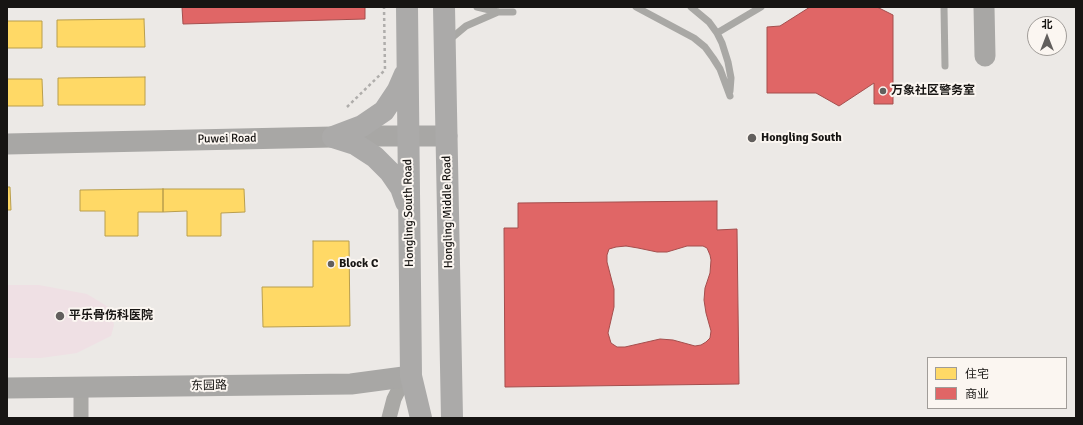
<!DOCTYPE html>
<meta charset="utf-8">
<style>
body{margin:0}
#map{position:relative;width:1083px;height:425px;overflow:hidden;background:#ece9e6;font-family:Signika,"Noto Sans SC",sans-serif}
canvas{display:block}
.frame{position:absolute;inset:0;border:8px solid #171513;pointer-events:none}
.legend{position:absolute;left:927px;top:357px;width:140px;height:52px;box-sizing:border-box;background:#fbf6f1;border:1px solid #a09c98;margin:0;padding:5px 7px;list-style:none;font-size:12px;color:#171513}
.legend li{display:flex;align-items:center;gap:8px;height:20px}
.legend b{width:20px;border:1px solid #a09c98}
.north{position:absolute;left:1027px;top:16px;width:40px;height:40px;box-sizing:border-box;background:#fbf6f1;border:1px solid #a09c98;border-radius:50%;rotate:0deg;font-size:11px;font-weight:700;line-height:16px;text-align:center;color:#171513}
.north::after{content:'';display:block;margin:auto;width:14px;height:18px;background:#625f5d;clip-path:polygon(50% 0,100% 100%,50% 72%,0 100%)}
</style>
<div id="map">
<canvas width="1083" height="425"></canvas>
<div class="frame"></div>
<ul class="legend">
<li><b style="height:11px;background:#ffd966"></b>住宅</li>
<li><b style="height:11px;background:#e06666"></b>商业</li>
</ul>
<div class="north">北</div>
</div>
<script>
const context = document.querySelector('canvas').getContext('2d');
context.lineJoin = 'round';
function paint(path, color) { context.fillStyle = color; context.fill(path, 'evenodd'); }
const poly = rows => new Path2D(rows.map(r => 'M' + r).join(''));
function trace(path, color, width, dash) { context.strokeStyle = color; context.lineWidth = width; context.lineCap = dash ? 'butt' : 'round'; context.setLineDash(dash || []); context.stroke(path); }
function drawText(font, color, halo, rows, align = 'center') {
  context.font = font + ' Signika,"Noto Sans SC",sans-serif'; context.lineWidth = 4; context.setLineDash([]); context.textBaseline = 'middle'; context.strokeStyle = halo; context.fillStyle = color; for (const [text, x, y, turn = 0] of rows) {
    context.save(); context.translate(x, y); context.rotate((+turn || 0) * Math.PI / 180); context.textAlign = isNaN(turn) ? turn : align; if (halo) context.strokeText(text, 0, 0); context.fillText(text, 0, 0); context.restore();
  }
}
const medical = poly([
 [7,285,39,285,87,294,110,308,114,325,111,336,77,353,41,358,7,358]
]);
const homes = poly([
 [144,19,145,47,57,47,57,20,144,19],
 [7,21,42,21,42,48,7,48,7,21],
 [145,77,145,105,58,105,58,78,145,77],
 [7,79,42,79,43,106,7,106,7,79],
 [7,187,10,187,11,210,7,210,7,187],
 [163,189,163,212,138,212,138,236,105,236,105,211,80,211,80,190,163,189],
 [163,189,244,189,245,212,221,213,221,236,187,236,187,211,163,212,163,189],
 [313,241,349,241,350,326,263,327,262,287,313,287,313,241]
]);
const shops = poly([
 [182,7,365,7,365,19,183,24,182,7],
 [810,7,877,7,893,15,893,104,874,104,874,83,839,106,816,93,767,93,767,27,780,26,810,7],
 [717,201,717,230,737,229,739,384,505,387,504,228,518,228,518,203,717,201],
 [626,246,638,248,657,252,667,252,687,246,703,246,707,248,710,255,711,260,710,273,705,288,704,300,706,313,711,331,710,338,706,342,701,345,695,346,673,340,660,339,625,347,617,347,611,343,608,333,614,307,614,289,607,262,607,255,609,249,616,247,626,246]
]);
const path = poly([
 [347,107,385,70,384,7]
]);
const lane = poly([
 [477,7,498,12,513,12],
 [636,7,694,38,705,47,713,58,720,69,730,96],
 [691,7,709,22,717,33,722,43,728,62,731,78,730,91],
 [944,7,945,66],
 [717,33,761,7],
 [448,41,466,26,498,12]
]);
const street = poly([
 [81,387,81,418],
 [389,418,394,399,398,391,411,376]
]);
const secondary = poly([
 [984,7,985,56],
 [7,144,379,136,447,136],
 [7,388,351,384,411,376]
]);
const primary = poly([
 [407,7,411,376,421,418],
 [444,7,452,418],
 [333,137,355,144,375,157,390,172,401,188,406,202],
 [333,137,362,126,384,111,398,90,405,74]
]);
const markers = [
 [883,91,4,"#625f5d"],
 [752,138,5,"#625f5d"],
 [331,264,4,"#625f5d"],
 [60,316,5,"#625f5d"]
];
const poiNames = [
 ["万象社区警务室",891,91],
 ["Hongling South",761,138],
 ["Block C",339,264],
 ["平乐骨伤科医院",69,316]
];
const streetNames = [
 ["Puwei Road",227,139,-1],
 ["Hongling Middle Road",448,212,-91],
 ["Hongling South Road",409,213,-91],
 ["东园路",209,386,-1]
];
paint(medical, '#efe0e4');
paint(homes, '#ffd966');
trace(homes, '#b99e4d', 1);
paint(shops, '#e06666');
trace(shops, '#a44e4d', 1);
trace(path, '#afadab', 2.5, [3, 3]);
trace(lane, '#a9a8a5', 7);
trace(street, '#a9a8a5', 15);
trace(secondary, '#a8a7a5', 21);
trace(primary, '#abaaa9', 22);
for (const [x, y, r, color] of markers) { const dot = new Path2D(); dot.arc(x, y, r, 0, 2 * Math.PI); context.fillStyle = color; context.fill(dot); trace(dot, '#fbf6f1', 1.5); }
drawText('bold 12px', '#171513', '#fbf6f1', poiNames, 'left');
drawText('12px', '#171513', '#fbf6f1', streetNames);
</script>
